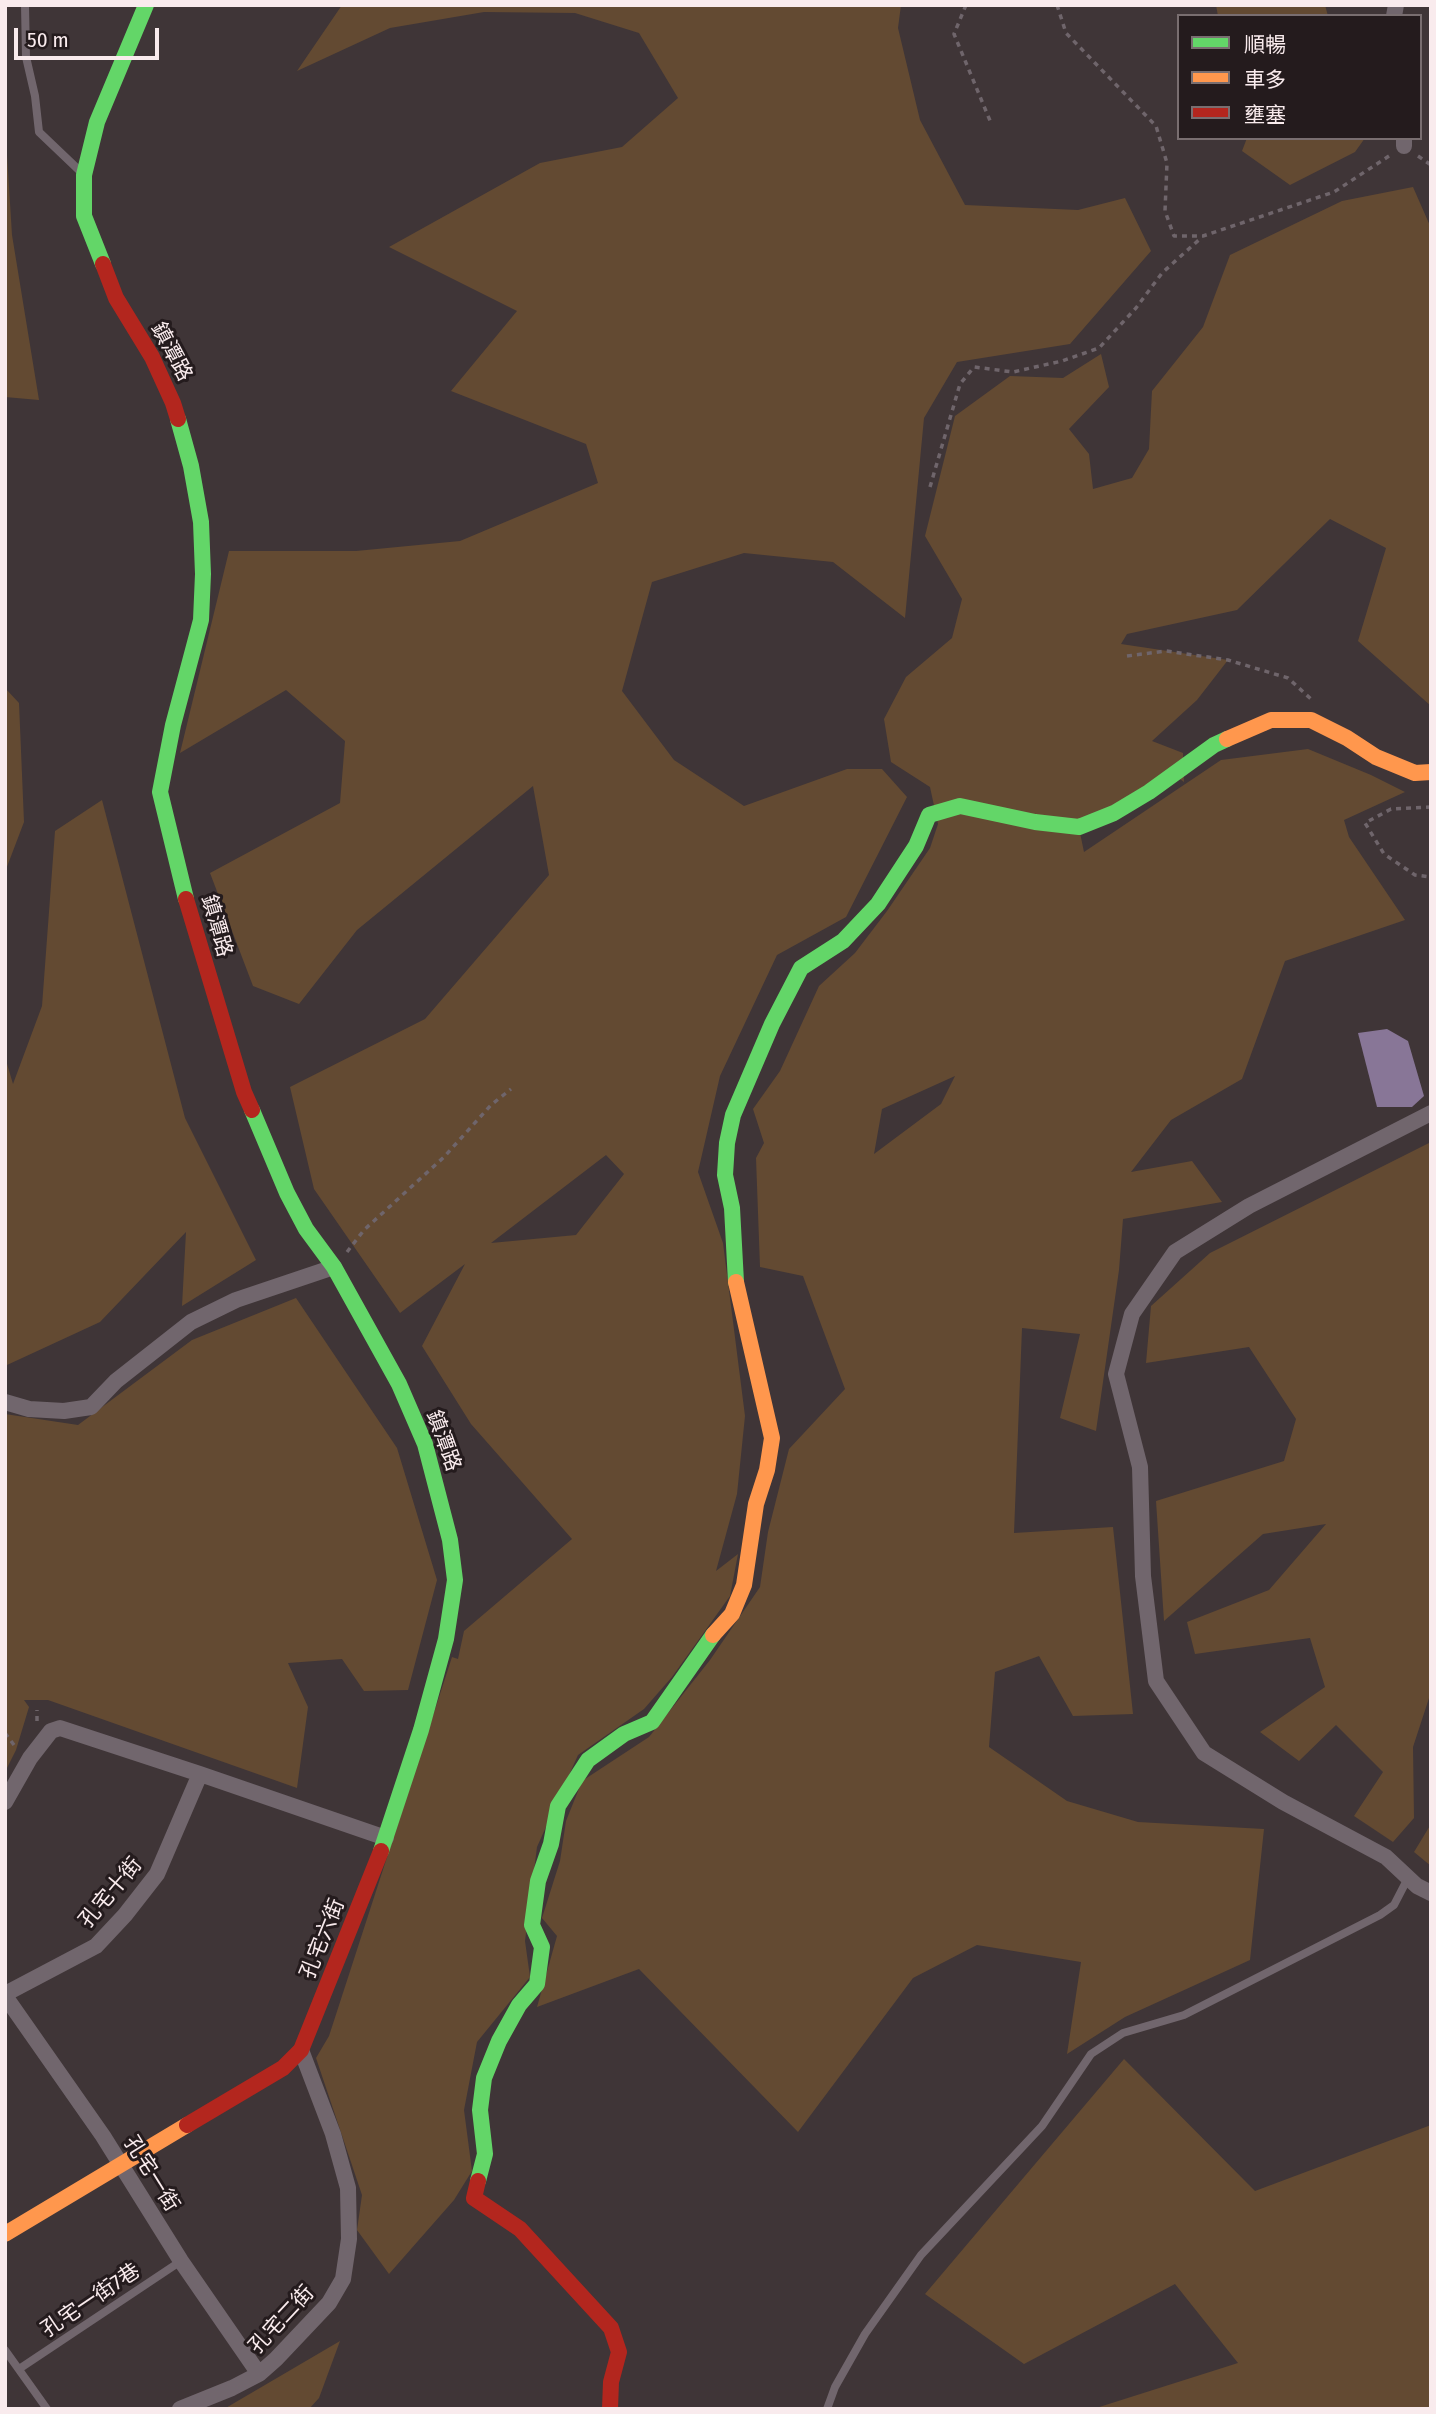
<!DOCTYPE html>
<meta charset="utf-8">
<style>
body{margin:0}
#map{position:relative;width:1436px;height:2414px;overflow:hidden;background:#3f3537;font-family:"Fira Sans Condensed","Noto Sans TC",sans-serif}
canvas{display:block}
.frame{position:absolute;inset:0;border:7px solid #f9ebed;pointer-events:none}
.legend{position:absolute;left:1177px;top:14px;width:245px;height:126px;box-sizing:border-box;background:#241b1d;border:2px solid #796e70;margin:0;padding:9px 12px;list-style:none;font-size:21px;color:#f9ebed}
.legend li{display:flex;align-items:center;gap:14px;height:35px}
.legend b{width:35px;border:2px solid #796e70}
.scale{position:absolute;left:14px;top:28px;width:145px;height:32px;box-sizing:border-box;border:4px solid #f9ebed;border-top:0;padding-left:9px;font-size:21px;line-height:24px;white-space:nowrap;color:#f9ebed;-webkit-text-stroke:5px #241b1d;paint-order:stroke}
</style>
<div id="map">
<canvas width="1436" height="2414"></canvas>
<div class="frame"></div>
<ul class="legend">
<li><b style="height:9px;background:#63d668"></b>順暢</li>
<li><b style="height:9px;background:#ff974d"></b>車多</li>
<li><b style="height:9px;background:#b3261e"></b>壅塞</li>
</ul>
<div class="scale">50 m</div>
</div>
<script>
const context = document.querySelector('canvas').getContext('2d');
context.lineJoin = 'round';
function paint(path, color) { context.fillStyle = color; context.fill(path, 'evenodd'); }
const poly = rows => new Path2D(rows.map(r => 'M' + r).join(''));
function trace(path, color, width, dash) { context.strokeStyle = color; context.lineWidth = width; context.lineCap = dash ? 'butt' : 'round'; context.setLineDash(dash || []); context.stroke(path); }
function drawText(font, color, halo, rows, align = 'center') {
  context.font = font + ' "Fira Sans Condensed","Noto Sans TC",sans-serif'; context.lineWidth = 6; context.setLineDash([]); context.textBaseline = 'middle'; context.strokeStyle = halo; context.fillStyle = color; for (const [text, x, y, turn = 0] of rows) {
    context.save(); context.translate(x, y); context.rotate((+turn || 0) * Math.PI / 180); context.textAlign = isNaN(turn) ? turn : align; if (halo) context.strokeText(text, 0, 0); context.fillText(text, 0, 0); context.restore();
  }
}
const green = poly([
 [342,5,901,5,898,28,920,120,965,205,1078,210,1125,198,1151,251,1070,344,957,362,924,418,905,618,833,562,744,553,652,582,622,691,674,760,744,806,847,769,882,769,907,797,846,917,777,955,720,1076,698,1172,723,1243,745,1416,737,1494,716,1571,738,1554,730,1596,672,1677,644,1709,578,1755,537,1847,525,1941,530,1977,477,2042,464,2110,472,2171,454,2200,389,2274,357,2230,362,2195,316,2058,329,2036,452,1657,458,1659,464,1631,572,1539,471,1424,422,1346,465,1264,400,1313,314,1189,290,1087,425,1019,549,875,533,786,357,930,299,1004,253,986,210,873,340,803,345,741,286,690,180,753,229,551,356,551,460,541,598,483,586,444,451,391,517,311,389,247,540,163,622,147,678,98,639,33,575,13,484,12,390,28,297,71],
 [606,1155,624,1174,576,1235,491,1243],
 [1216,5,1325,5,1328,16,1218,16],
 [5,123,12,235,39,400,5,397],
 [1247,138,1365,138,1355,152,1290,185,1242,151],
 [1413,187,1431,228,1431,706,1358,641,1386,548,1330,519,1237,610,1127,634,1121,644,1228,660,1197,700,1152,741,1183,753,1184,782,1173,774,1079,828,1084,852,1221,760,1308,749,1371,775,1405,792,1344,820,1349,837,1405,920,1285,961,1242,1079,1171,1120,1131,1172,1192,1161,1222,1202,1123,1219,1119,1270,1096,1431,1060,1418,1080,1334,1022,1328,1014,1533,1113,1527,1133,1714,1073,1716,1039,1656,995,1672,989,1747,1067,1801,1138,1822,1264,1829,1250,1960,1125,2017,1067,2054,1081,1962,977,1945,913,1978,798,2132,639,1969,537,2007,557,1936,542,1918,560,1861,566,1821,582,1781,649,1737,710,1660,760,1587,768,1532,789,1449,845,1389,803,1276,760,1267,756,1158,764,1143,753,1109,780,1071,819,986,855,953,887,911,930,848,938,824,930,787,891,762,884,719,906,677,952,638,962,599,925,536,955,416,1010,376,1063,378,1101,354,1109,387,1069,429,1089,454,1093,489,1132,478,1149,449,1152,391,1203,327,1230,255,1342,201],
 [955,1076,941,1104,874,1154,882,1109],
 [5,688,19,703,24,822,5,872],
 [102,800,185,1118,256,1260,182,1306,186,1232,100,1322,7,1365,5,1361,5,1057,13,1084,42,1006,55,831],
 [1431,1142,1431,1692,1413,1747,1414,1818,1393,1842,1354,1816,1383,1772,1336,1725,1299,1761,1260,1732,1325,1687,1310,1638,1195,1654,1187,1622,1269,1590,1326,1524,1263,1534,1164,1621,1156,1501,1284,1461,1296,1419,1249,1347,1146,1363,1151,1306,1210,1253],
 [296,1298,397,1448,437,1580,408,1690,364,1691,342,1659,288,1663,308,1707,297,1788,48,1700,24,1700,29,1707,16,1750,5,1772,5,1414,78,1425,192,1340],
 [1431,1824,1431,1866,1414,1852],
 [1124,2059,1255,2191,1431,2125,1431,2409,1093,2409,1238,2363,1175,2284,1024,2364,925,2294],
 [340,2341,319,2398,309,2409,224,2409]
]);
const water = poly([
 [1387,1029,1408,1041,1424,1096,1412,1107,1377,1107,1358,1033]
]);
const path = poly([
 [966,5,954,34,991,123],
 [1057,5,1066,33,1156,126,1167,163,1165,211,1174,236,1203,236,1334,192,1392,154],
 [1418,156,1431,165],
 [930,487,960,384,974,367,1013,372,1062,361,1099,348,1136,308,1162,273,1201,238],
 [1127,656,1166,651,1228,660,1288,678,1312,700],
 [1431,807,1391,809,1365,823,1384,854,1415,875,1431,877],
 [347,1252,364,1230,444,1157,491,1105,511,1089],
 [37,1721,37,1710],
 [5,1733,17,1749]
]);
const lane = poly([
 [25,5,26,57,35,96,39,132,82,173],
 [5,2350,47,2409],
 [19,2369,181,2261],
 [827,2409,835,2387,865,2334,921,2255,1042,2126,1091,2054,1123,2033,1184,2015,1380,1915,1394,1905,1408,1878]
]);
const street = poly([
 [1394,16,1396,5],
 [1404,146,1404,138],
 [1431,1113,1249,1206,1175,1252,1132,1314,1116,1374,1140,1467,1143,1576,1156,1681,1204,1753,1283,1802,1386,1857,1417,1886,1431,1893],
 [5,1402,29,1409,64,1411,91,1407,116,1381,191,1322,236,1300,334,1267],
 [5,1802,30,1758,51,1731,60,1728,200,1774,386,1838],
 [5,1994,96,1946,125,1915,157,1874,200,1774],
 [5,1996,103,2136,181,2261,259,2374],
 [180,2409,232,2388,259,2374,276,2359,329,2303,343,2279,349,2239,348,2188,333,2134,301,2050]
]);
const fast = poly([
 [103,264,84,216,84,175,97,122,146,5],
 [178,419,191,466,201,522,203,574,201,620,173,725,160,792,186,899],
 [252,1110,287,1193,306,1229,334,1267,399,1384,425,1444,450,1540,455,1580,446,1639,421,1730,381,1851],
 [736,1282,732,1208,725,1175,727,1143,733,1115,772,1024,801,968,843,941,878,904,916,846,929,815,960,806,1035,822,1079,827,1114,813,1149,792,1214,745,1227,739],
 [478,2181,485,2154,480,2110,484,2078,499,2041,519,2005,537,1984,542,1947,532,1925,538,1881,551,1844,558,1806,588,1760,624,1734,652,1722,713,1635]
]);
const slow = poly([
 [1227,739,1271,720,1311,720,1347,738,1376,757,1415,773,1431,772],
 [713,1635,732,1614,744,1585,756,1504,767,1470,772,1438,736,1282],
 [5,2234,187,2125]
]);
const jam = poly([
 [103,264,116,298,152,357,173,403,178,419],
 [186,899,244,1092,252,1110],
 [187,2125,283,2068,301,2050,381,1851],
 [478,2181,474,2198,520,2229,611,2328,619,2352,611,2382,610,2409]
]);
const streetNames = [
 ["鎮潭路",171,352,62],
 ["鎮潭路",216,926,74],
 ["鎮潭路",443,1441,70],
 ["孔宅十街",111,1893,-50],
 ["孔宅六街",323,1939,-68],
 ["孔宅一街",151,2174,58],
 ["孔宅一街7巷",91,2301,-34],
 ["孔宅二街",282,2320,-47]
];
paint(green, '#634a32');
paint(water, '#887697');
trace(path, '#6f656b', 3.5, [5, 5]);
trace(lane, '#71666d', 8);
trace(street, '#71666d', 16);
trace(fast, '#63d668', 16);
trace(slow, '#ff974d', 16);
trace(jam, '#b3261e', 16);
drawText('21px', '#f9ebed', '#241b1d', streetNames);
</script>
